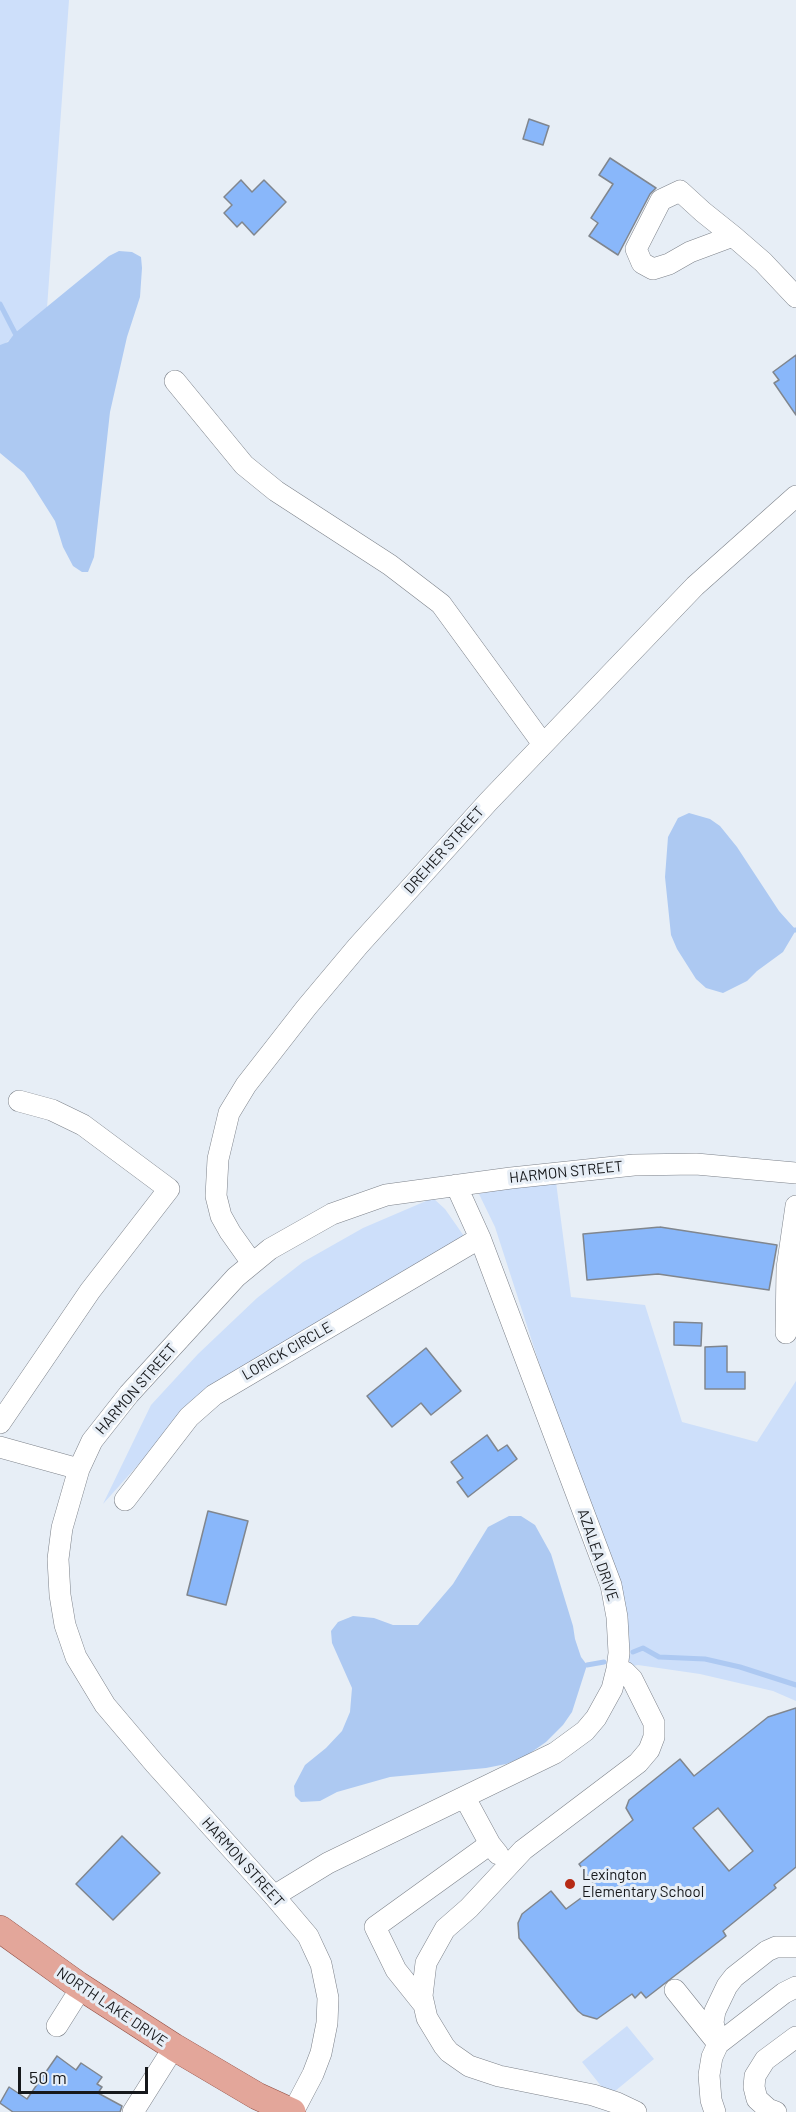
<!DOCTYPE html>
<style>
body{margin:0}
#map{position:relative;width:796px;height:2112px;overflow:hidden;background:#e7eef6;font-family:Barlow,sans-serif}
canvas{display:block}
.scale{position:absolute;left:18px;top:2067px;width:130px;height:27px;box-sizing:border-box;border:3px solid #16181b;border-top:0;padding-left:8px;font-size:18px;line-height:21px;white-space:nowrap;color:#16181b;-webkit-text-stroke:4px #e7eef6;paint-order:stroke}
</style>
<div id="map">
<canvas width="796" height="2112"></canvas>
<div class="scale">50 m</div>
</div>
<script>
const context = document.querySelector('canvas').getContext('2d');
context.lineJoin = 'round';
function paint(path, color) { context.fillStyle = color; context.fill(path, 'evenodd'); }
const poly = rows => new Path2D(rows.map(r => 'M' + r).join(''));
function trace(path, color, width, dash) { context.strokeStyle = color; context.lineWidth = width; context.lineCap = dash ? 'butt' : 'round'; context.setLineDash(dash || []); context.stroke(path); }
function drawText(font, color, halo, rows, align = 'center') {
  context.font = font + ' Barlow,sans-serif'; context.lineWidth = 6; context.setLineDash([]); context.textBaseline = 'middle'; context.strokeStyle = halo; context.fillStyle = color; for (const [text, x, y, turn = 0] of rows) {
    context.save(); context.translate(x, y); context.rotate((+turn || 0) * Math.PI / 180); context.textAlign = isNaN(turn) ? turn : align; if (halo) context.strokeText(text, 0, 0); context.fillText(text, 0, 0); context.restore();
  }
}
const green = poly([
 [0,0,69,0,47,308,0,348],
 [556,1182,571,1297,645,1305,682,1422,757,1442,796,1381,796,1701,773,1691,700,1674,638,1665,617,1669,611,1585,495,1227,479,1194,512,1185],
 [433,1198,445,1209,466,1239,188,1409,103,1504,151,1405,198,1354,257,1298,303,1262,363,1228],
 [627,2026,654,2059,609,2096,582,2062]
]);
const water = poly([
 [119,251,132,252,141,257,142,268,140,297,127,337,110,412,94,557,88,572,82,572,73,566,63,547,55,521,31,483,24,473,0,453,0,345,8,342,15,333,109,256],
 [689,813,710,819,720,826,737,847,779,911,796,930,783,952,757,971,747,981,723,993,706,988,696,979,677,949,671,935,665,877,668,837,678,818],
 [509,1516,521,1516,535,1525,551,1554,573,1626,575,1639,581,1657,587,1665,572,1712,563,1725,546,1742,526,1756,506,1764,486,1768,390,1777,337,1792,320,1801,301,1802,295,1796,294,1786,305,1765,326,1748,342,1731,350,1712,352,1688,332,1643,331,1631,338,1622,353,1616,374,1618,393,1625,418,1625,453,1584,488,1527]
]);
const stream = poly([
 [0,304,15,333],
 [795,930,796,930],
 [633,1652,643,1648,659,1657,705,1659,740,1667,796,1685],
 [587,1665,604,1662]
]);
const building = poly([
 [529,119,549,126,543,145,523,139,529,119],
 [610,158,656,188,650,194,618,255,589,236,598,223,591,218,613,184,599,175,610,158],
 [241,180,252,192,264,180,286,202,254,235,242,222,237,227,224,213,232,205,224,197,241,180],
 [796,355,796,415,774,383,779,380,773,372,796,355],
 [660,1227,777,1245,769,1290,658,1274,587,1280,583,1234,660,1227],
 [674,1322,702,1323,701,1346,674,1345,674,1322],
 [727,1346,727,1372,745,1372,745,1389,705,1389,705,1347,727,1346],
 [426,1348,461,1391,431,1415,421,1403,392,1427,367,1396,426,1348],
 [487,1435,498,1451,507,1445,517,1459,468,1497,457,1482,463,1478,451,1462,487,1435],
 [208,1511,248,1521,226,1605,187,1595,208,1511],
 [796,1708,796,1867,774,1885,776,1888,723,1931,726,1936,646,1998,641,1992,635,1998,632,1994,597,2019,583,2015,578,2011,519,1938,518,1923,522,1914,551,1891,566,1909,596,1887,579,1864,633,1820,626,1808,629,1800,680,1759,694,1776,768,1717,796,1708],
 [718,1808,753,1851,729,1871,693,1828,718,1808],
 [122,1836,160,1873,113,1920,76,1884,122,1836],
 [57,2056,76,2070,81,2063,102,2077,97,2084,102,2087,98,2093,122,2106,120,2112,13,2112,0,2103,9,2087,27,2099,57,2056]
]);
const minor = poly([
 [733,236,690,252,669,264,653,269,642,263,636,249,661,200,680,191,703,212,733,236,763,262,796,297],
 [175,381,244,465,276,491,390,565,441,604,543,744],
 [252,1263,230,1232,221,1216,216,1196,218,1159,229,1113,246,1085,306,1008,358,946,488,802,695,586,796,496],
 [786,1333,787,1268,796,1206],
 [0,1423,90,1291,169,1189,83,1125,52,1110,19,1101],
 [0,1447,79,1469],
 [125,1500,189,1417,214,1395,480,1238],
 [617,1669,625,1672,632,1679,654,1723,654,1737,649,1750,638,1763,523,1850,469,1908,445,1929,426,1963,422,1996,427,2018,444,2046,449,2052,469,2066,499,2076,593,2095,617,2103,636,2112],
 [465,1798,490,1844,498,1854],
 [274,1896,328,1863,555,1753,585,1731,596,1718,612,1689,617,1669,619,1653,617,1617,611,1585,480,1238,456,1185],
 [675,1990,716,2041],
 [424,2005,396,1970,375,1927,490,1844],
 [57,2026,81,1988],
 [717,2042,713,2022,715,2011,727,1986,734,1977,767,1951,776,1947,796,1947],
 [133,2112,174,2047],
 [293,2112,313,2074,321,2053,327,2023,328,1998,321,1964,314,1949,308,1936,274,1896,155,1764,105,1705,76,1657,65,1625,60,1595,58,1559,62,1528,79,1469,92,1441,129,1394,236,1277,270,1249,332,1214,386,1195,511,1178,634,1165,696,1164,796,1173],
 [715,2112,711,2100,709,2075,712,2057,718,2044,784,1993,796,1987],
 [776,2112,768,2109,757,2099,754,2087,755,2076,765,2060,796,2037]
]);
const major = poly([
 [0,1929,78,1985,174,2047,257,2096,292,2112]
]);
const markers = [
 [570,1884,6,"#b62a15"]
];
const streetNames = [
 ["DREHER STREET",444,850,-48],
 ["HARMON STREET",566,1172,-6],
 ["LORICK CIRCLE",287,1351,-30],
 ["HARMON STREET",136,1389,-49],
 ["AZALEA DRIVE",598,1555,71],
 ["HARMON STREET",243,1862,48],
 ["NORTH LAKE DRIVE",112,2007,34]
];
const poiNames = [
 ["Lexington",582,1875],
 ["Elementary School",582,1892]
];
paint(green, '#cddffa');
paint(water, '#adc9f2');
trace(stream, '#adc9f2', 5);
paint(building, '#89b7fa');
trace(building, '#80868e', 1.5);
trace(minor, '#7d828a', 22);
trace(major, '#904d42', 28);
trace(minor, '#fff', 21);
trace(major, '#e3a69a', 27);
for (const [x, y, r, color] of markers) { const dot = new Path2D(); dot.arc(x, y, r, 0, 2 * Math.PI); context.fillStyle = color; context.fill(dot); trace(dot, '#e7eef6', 2); }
drawText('15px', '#16181b', '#e7eef6', streetNames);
drawText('15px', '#16181b', '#e7eef6', poiNames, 'left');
</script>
